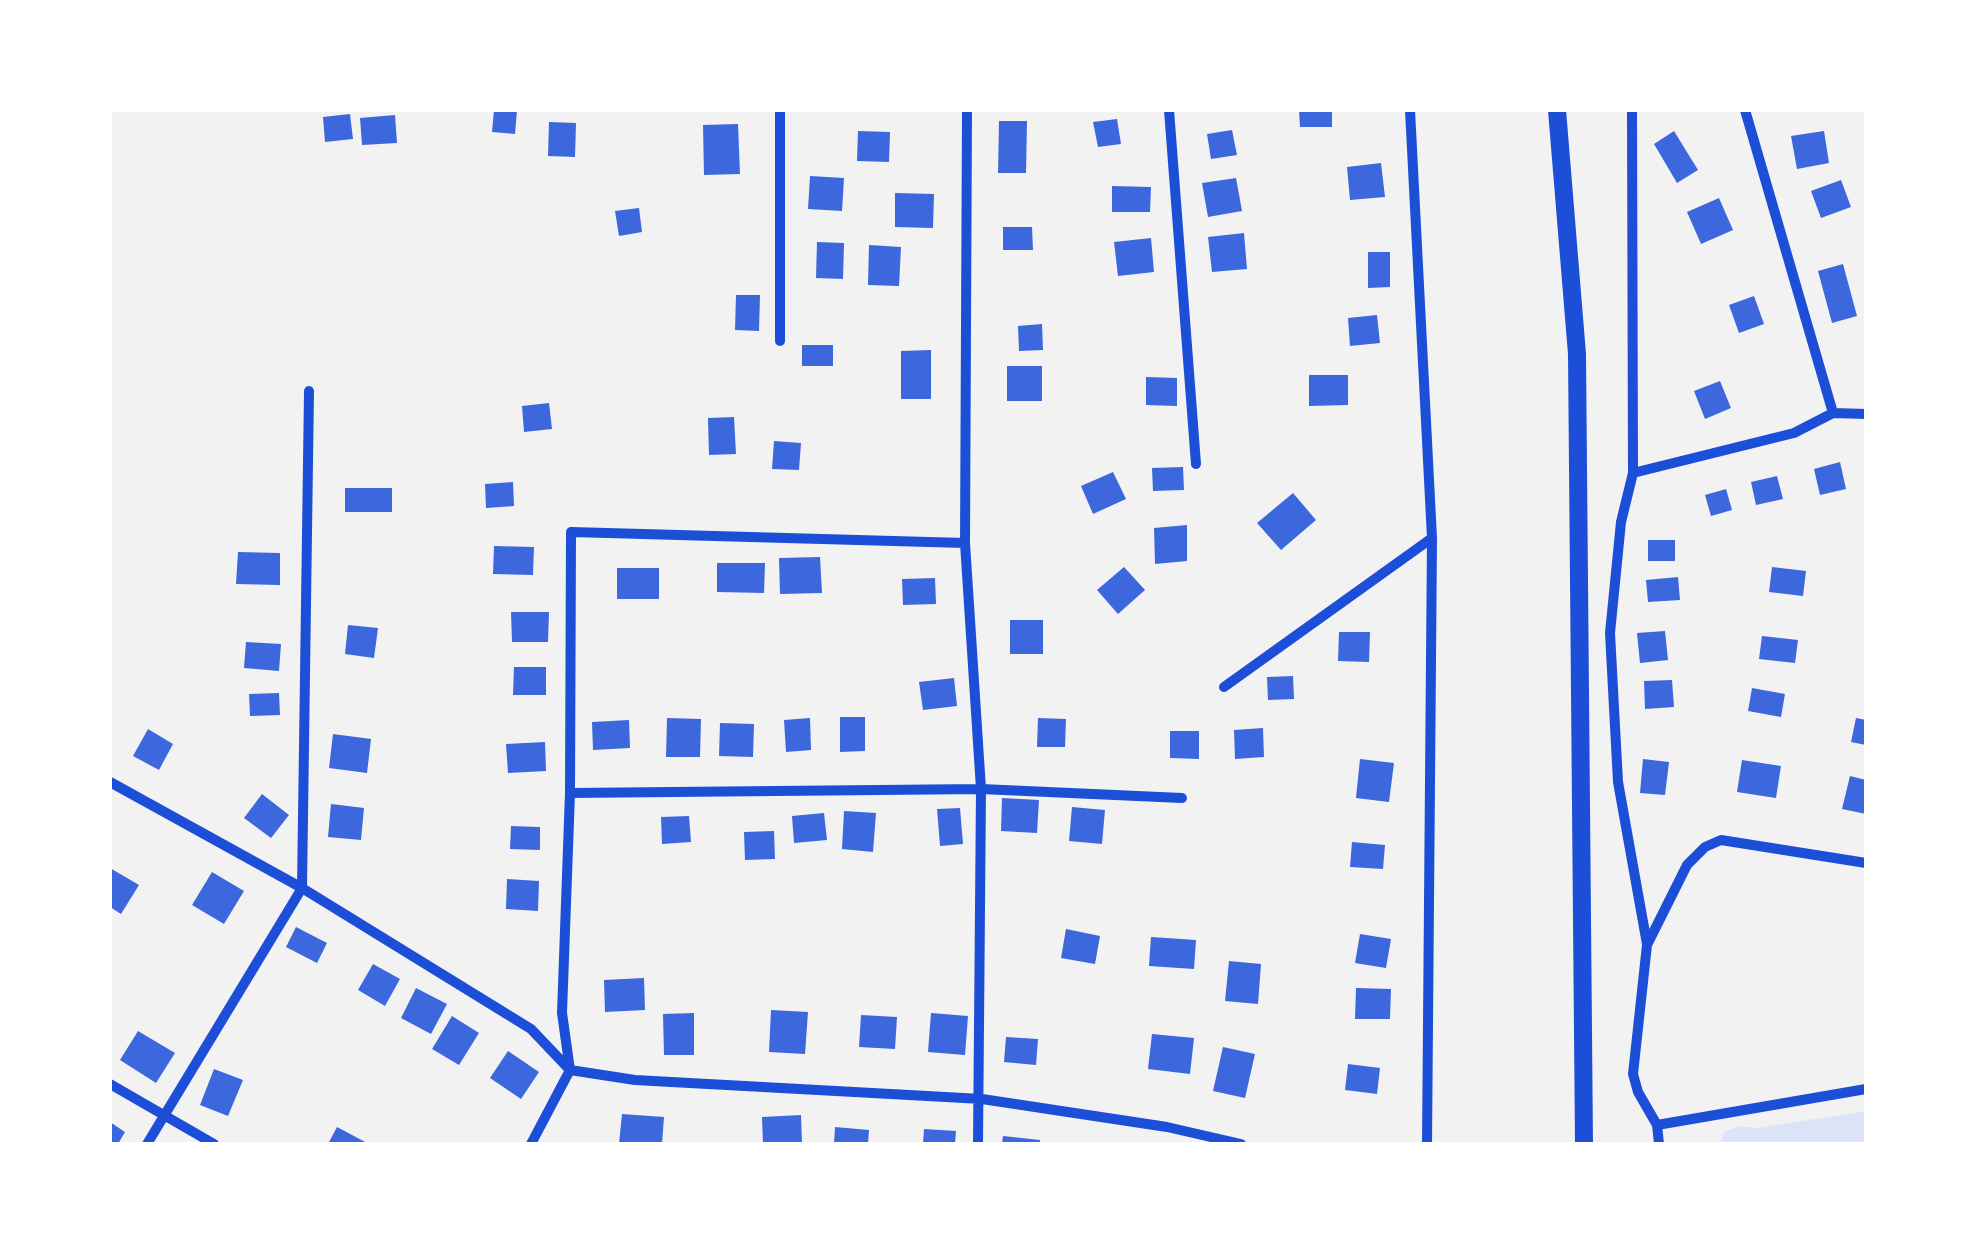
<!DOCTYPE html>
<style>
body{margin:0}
#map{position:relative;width:1976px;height:1254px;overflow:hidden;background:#f2f2f2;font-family:"DM Sans",sans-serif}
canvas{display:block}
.frame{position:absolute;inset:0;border:112px solid #fff;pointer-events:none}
</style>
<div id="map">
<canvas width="1976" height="1254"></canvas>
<div class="frame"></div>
</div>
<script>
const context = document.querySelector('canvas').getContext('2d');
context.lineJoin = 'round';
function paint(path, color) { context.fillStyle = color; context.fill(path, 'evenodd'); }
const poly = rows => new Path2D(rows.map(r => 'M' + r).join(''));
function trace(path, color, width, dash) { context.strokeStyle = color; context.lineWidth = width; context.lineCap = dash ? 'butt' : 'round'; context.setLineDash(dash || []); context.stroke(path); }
const green = poly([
 [1866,1111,1866,1144,1720,1144,1724,1132,1740,1126,1758,1128]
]);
const building = poly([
 [494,110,517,110,515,134,492,132],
 [1299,110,1332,110,1332,127,1300,127],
 [350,114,353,139,325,142,323,117],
 [395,115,397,143,362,145,360,118],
 [1117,119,1121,144,1098,147,1093,122],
 [999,121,1027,121,1026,173,998,173],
 [549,122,576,123,575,157,548,156],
 [738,124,740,174,704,175,703,125],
 [1232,130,1237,155,1211,159,1207,134],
 [858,131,890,132,889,162,857,161],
 [1674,131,1698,170,1677,183,1654,144],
 [1824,131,1829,163,1797,169,1791,136],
 [1381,163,1385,197,1350,200,1347,167],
 [810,176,844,178,842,211,808,209],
 [1236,178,1242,211,1208,217,1202,183],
 [1841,180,1851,207,1821,218,1811,191],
 [1112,186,1151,187,1150,212,1112,212],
 [895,193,934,194,933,228,895,227],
 [1719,198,1733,230,1701,244,1687,212],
 [639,208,642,232,619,236,615,211],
 [1003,227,1032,227,1033,250,1003,250],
 [1244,233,1247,269,1212,272,1208,237],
 [1151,238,1154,272,1118,276,1114,242],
 [817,242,844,243,843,279,816,278],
 [869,245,901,247,899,286,868,285],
 [1368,252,1390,252,1390,287,1368,288],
 [1843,264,1857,316,1832,323,1818,271],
 [736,295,760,295,759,331,735,330],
 [1754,296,1764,324,1739,333,1729,305],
 [1377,315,1380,343,1350,346,1348,318],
 [1042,324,1043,350,1019,351,1018,326],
 [802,345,833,345,833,366,802,366],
 [931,350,931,399,901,399,901,351],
 [1007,366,1042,366,1042,401,1007,401],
 [1309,375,1348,375,1348,405,1309,406],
 [1146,377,1177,378,1177,406,1146,405],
 [1720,381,1731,408,1705,419,1694,391],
 [549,403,552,429,524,432,522,406],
 [734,417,736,454,709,455,708,418],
 [774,441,801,443,799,470,772,469],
 [1840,462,1846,489,1820,495,1814,469],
 [1183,467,1184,490,1153,491,1152,468],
 [1113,472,1126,499,1093,514,1081,486],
 [1777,476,1783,499,1756,505,1751,482],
 [513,482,514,506,486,508,485,484],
 [345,488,392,488,392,512,345,512],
 [1726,489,1732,510,1711,516,1705,495],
 [1293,493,1316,520,1281,550,1257,523],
 [1187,525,1187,561,1155,564,1154,528],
 [1648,540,1675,540,1675,561,1648,561],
 [494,546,534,547,533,575,493,574],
 [238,552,280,553,280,585,236,584],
 [820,557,822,593,780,594,779,558],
 [717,563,765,563,764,593,717,592],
 [1124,567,1145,590,1118,614,1097,590],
 [1772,567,1806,571,1803,596,1769,592],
 [617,568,659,568,659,599,617,599],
 [1678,577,1680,600,1648,602,1646,580],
 [935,578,936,604,903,605,902,579],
 [511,612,549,612,548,642,512,642],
 [1010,620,1043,620,1043,654,1010,654],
 [348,625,378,628,374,658,345,654],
 [1665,631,1668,660,1640,663,1637,633],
 [1339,632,1370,632,1369,662,1338,661],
 [1762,636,1798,640,1795,663,1759,659],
 [246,642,281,644,279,671,244,668],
 [514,667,546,667,546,695,513,695],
 [1293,676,1294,699,1268,700,1267,677],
 [954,678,957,706,923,710,919,682],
 [1672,680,1674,707,1645,709,1644,681],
 [1752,688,1785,694,1781,717,1748,711],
 [279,693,280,715,250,716,249,694],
 [840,717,865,717,865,751,840,752],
 [667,718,701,719,700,757,666,757],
 [810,718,811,750,786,752,784,720],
 [1038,718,1066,719,1065,747,1037,747],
 [1856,718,1866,720,1866,745,1851,742],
 [629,720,630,748,593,750,592,722],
 [720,723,754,724,753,757,719,756],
 [1263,728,1264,757,1235,759,1234,730],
 [148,729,173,744,159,770,133,756],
 [1170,731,1199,731,1199,759,1170,758],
 [333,734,371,739,367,773,329,768],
 [545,742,546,771,508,773,506,744],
 [1360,759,1394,763,1389,802,1356,798],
 [1643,759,1669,762,1665,795,1640,793],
 [1742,760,1781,766,1776,798,1737,792],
 [1850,776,1866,780,1866,814,1842,809],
 [262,794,289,815,271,838,244,818],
 [1002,798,1039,800,1037,833,1001,831],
 [331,804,364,808,361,840,328,837],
 [1072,807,1105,810,1102,844,1069,841],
 [960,808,963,844,940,846,937,809],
 [844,811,876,813,873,852,842,849],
 [824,813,827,840,794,843,792,816],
 [689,816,691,842,662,844,661,817],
 [511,826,540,827,540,850,510,849],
 [774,831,775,859,745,860,744,832],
 [1352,842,1385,845,1383,869,1350,867],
 [110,868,139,885,121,914,110,907],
 [212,872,244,891,224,924,192,905],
 [507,879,539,881,538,911,506,909],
 [296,927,327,943,317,963,286,947],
 [1066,929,1100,936,1095,964,1061,958],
 [1360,934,1391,939,1386,968,1355,963],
 [1151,937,1196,940,1194,969,1149,966],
 [1229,961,1261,964,1258,1004,1225,1001],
 [373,964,400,979,385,1006,358,990],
 [644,978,645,1010,605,1012,604,980],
 [416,988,447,1004,431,1034,401,1018],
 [1356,988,1391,989,1390,1019,1355,1019],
 [771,1010,808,1012,805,1054,769,1052],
 [694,1013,694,1055,664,1055,663,1014],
 [931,1013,968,1016,965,1055,928,1052],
 [861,1015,897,1017,895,1049,859,1047],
 [452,1016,479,1033,459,1065,432,1049],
 [138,1031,175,1053,156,1083,120,1060],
 [1152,1034,1194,1038,1190,1074,1148,1069],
 [1006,1037,1038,1039,1036,1065,1004,1062],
 [1223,1047,1255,1054,1245,1098,1213,1091],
 [508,1051,539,1072,521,1099,490,1078],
 [1348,1064,1380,1068,1377,1094,1345,1090],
 [214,1069,243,1080,228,1116,200,1105],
 [622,1114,664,1117,662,1144,619,1144],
 [801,1115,802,1144,763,1144,762,1117],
 [110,1122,125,1132,118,1144,110,1144],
 [337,1127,369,1144,328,1144],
 [835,1127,869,1130,868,1144,834,1144],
 [924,1129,956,1131,955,1144,923,1144],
 [1003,1136,1040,1140,1040,1144,1002,1144]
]);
const minor = poly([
 [780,110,780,341],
 [967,110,965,543,981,789,978,1144],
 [1169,110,1196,464],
 [1410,110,1432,538,1427,1144],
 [1632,110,1633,473,1794,433,1833,413],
 [1745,110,1833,413,1866,414],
 [1633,473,1621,522,1610,633,1618,782,1647,944],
 [1224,687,1432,538],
 [110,782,302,888,531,1029,570,1070,635,1080,982,1099,1167,1127,1241,1144],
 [570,793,981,789,1182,798],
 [110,1084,214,1144],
 [1657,1125,1866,1089],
 [147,1144,302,888,309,391],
 [531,1144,570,1070,562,1013,570,793,571,532,965,543],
 [1659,1144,1657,1125,1638,1092,1633,1074,1647,945,1687,865,1705,847,1721,840,1866,863]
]);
const primary = poly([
 [1557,110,1577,354,1584,1144]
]);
paint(green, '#dbe4f7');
paint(building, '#3d67dc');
trace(minor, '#1d4ed8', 10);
trace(primary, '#1d4ed8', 18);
</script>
